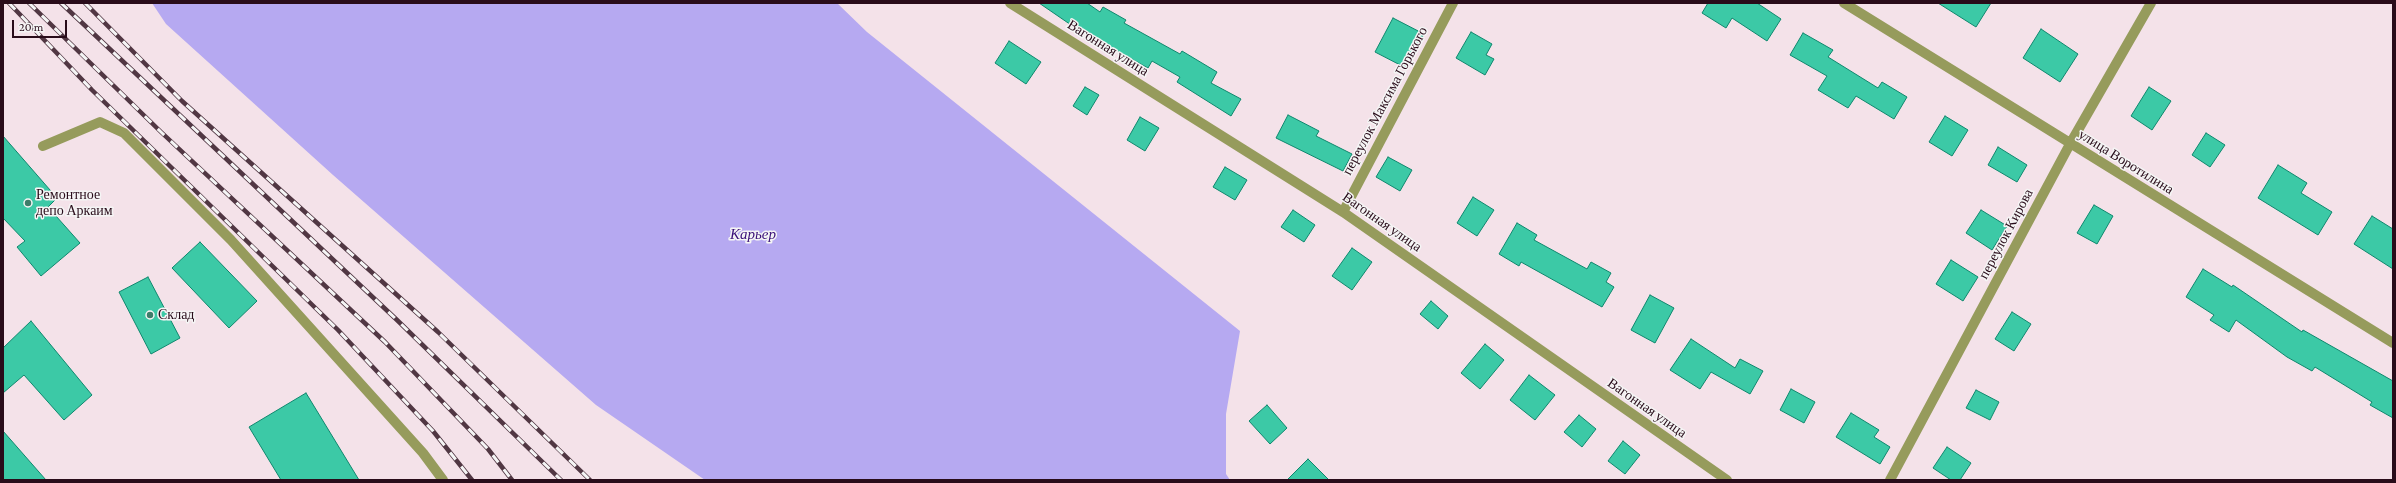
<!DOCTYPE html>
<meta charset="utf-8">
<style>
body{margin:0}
#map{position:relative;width:2396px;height:483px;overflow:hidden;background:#f4e2e9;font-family:"Crimson Pro",serif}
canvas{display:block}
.frame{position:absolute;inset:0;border:4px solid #290c1a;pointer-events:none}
.scale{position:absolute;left:12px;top:20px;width:55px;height:18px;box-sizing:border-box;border:2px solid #290c1a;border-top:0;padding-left:5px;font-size:12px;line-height:14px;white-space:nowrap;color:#290c1a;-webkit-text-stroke:3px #f5f5f5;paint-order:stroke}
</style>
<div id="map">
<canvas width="2396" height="483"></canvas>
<div class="frame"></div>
<div class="scale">20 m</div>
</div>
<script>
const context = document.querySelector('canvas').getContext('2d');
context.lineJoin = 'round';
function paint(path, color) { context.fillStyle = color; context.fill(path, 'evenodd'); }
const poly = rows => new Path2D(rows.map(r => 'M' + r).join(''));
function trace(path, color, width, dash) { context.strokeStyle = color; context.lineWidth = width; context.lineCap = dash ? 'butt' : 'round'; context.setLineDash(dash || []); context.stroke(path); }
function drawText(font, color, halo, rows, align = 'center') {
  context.font = font + ' "Crimson Pro",serif'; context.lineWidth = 3; context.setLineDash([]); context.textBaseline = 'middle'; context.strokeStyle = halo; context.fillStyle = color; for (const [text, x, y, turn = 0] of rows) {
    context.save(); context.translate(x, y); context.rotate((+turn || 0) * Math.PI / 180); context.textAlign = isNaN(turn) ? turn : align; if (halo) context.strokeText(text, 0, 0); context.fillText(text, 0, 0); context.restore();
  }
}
const water = poly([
 [152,3,837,3,867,32,1240,331,1226,414,1226,474,1230,480,705,480,596,405,333,175,166,24]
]);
const building = poly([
 [1039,3,1087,3,1100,12,1103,7,1126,20,1124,23,1180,54,1182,51,1217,72,1211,83,1241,99,1231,116,1177,82,1180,77,1152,61,1148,68,1074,27,1039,3],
 [1708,3,1757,3,1781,19,1767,41,1732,18,1726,28,1702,13,1708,3],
 [1938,3,1991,3,1976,27,1938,3],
 [1393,18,1424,34,1406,68,1375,52,1393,18],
 [2041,29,2078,54,2060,82,2023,58,2041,29],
 [1471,32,1492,44,1486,55,1494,59,1485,75,1456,58,1471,32],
 [1803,33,1833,50,1828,57,1878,88,1882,82,1907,97,1894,119,1856,96,1848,108,1818,90,1827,76,1790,55,1803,33],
 [1009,41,1041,62,1026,84,995,63,1009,41],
 [1085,87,1099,95,1087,115,1073,106,1085,87],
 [2149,87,2171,101,2152,130,2131,116,2149,87],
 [1288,115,1319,131,1316,136,1352,154,1343,171,1276,138,1288,115],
 [1945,116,1968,130,1952,156,1929,142,1945,116],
 [1140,117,1159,128,1145,151,1127,140,1140,117],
 [2206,133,2225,145,2210,167,2192,155,2206,133],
 [3,136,57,198,48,207,80,243,41,276,17,247,25,241,3,218,3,136],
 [1998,147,2027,165,2017,182,1988,165,1998,147],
 [1388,157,1412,170,1400,191,1376,177,1388,157],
 [2278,165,2307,183,2301,193,2332,212,2318,235,2258,198,2278,165],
 [1225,167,1247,180,1235,200,1213,187,1225,167],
 [1473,197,1494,210,1477,236,1457,223,1473,197],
 [2094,205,2113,216,2097,244,2077,233,2094,205],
 [1293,210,1315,225,1304,242,1281,227,1293,210],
 [1981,210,2007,226,1992,250,1966,233,1981,210],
 [2372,216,2393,229,2393,269,2354,244,2372,216],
 [1517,223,1537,235,1534,240,1587,269,1591,262,1611,273,1606,282,1614,287,1602,307,1521,262,1519,266,1499,254,1517,223],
 [200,242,257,301,229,328,172,268,200,242],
 [1352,248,1372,262,1352,290,1332,276,1352,248],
 [1951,260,1978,277,1963,301,1936,284,1951,260],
 [2203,269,2232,287,2233,285,2302,332,2303,330,2393,381,2393,418,2370,405,2372,402,2315,367,2312,371,2287,357,2236,320,2229,332,2210,320,2214,315,2186,297,2203,269],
 [148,277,180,338,151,354,119,292,148,277],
 [1650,295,1674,308,1655,343,1631,330,1650,295],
 [1431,301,1448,316,1438,329,1420,314,1431,301],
 [2012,312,2031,324,2014,351,1995,339,2012,312],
 [31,321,92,395,64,420,24,375,3,393,3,348,31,321],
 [1691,339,1735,368,1740,359,1763,371,1750,394,1711,372,1700,389,1670,370,1691,339],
 [1485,344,1504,360,1480,389,1461,373,1485,344],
 [1529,375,1555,395,1535,420,1510,400,1529,375],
 [1791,389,1815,402,1804,423,1780,410,1791,389],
 [1976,390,1999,402,1990,420,1966,408,1976,390],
 [306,393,359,480,281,480,249,427,306,393],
 [1267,405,1287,428,1270,444,1249,421,1267,405],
 [1851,413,1879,430,1874,437,1890,447,1880,464,1836,437,1851,413],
 [1579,415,1596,429,1582,447,1564,432,1579,415],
 [3,431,46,480,3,480,3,431],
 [1623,441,1640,455,1625,474,1608,461,1623,441],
 [1947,447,1971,463,1960,480,1951,480,1933,468,1947,447],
 [1308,459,1329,480,1287,480,1308,459]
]);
const minor = poly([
 [1010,3,1343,212,1727,480],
 [1844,3,2393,343],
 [43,146,100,122,124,133,231,240,423,453,443,480],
 [1343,212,1453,3],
 [1890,480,2070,144,2151,3]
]);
const rail = poly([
 [9,3,92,90,338,330,433,431,472,480],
 [29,3,161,132,385,342,488,449,512,480],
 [61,3,397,320,561,480],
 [85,3,182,101,438,332,590,480]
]);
const markers = [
 [28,203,4,"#3d7d6a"],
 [150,315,4,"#3d7d6a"]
];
const streetNames = [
 ["Вагонная улица",1108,48,32],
 ["переулок Максима Горького",1385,101,-62],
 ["улица Воротилина",2126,162,32],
 ["Вагонная улица",1382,222,35],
 ["переулок Кирова",2006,234,-62],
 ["Вагонная улица",1647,408,35]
];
const poiNames = [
 ["Ремонтное",36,195],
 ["депо Аркаим",36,211],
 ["Склад",158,315]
];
const waterNames = [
 ["Карьер",753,234]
];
paint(water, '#b6a9f1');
paint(building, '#3cc9a6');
trace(building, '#0e876d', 1);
trace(minor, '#969b5c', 10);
trace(rail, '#513743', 4.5);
trace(rail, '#f5f5f5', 3, [9]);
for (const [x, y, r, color] of markers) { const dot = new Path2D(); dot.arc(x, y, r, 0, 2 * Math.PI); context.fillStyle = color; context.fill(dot); trace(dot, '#f5f5f5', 1.5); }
drawText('14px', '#290c1a', '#f5f5f5', streetNames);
drawText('14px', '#290c1a', '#f5f5f5', poiNames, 'left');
drawText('italic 15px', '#3a1079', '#f5f5f5', waterNames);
</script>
